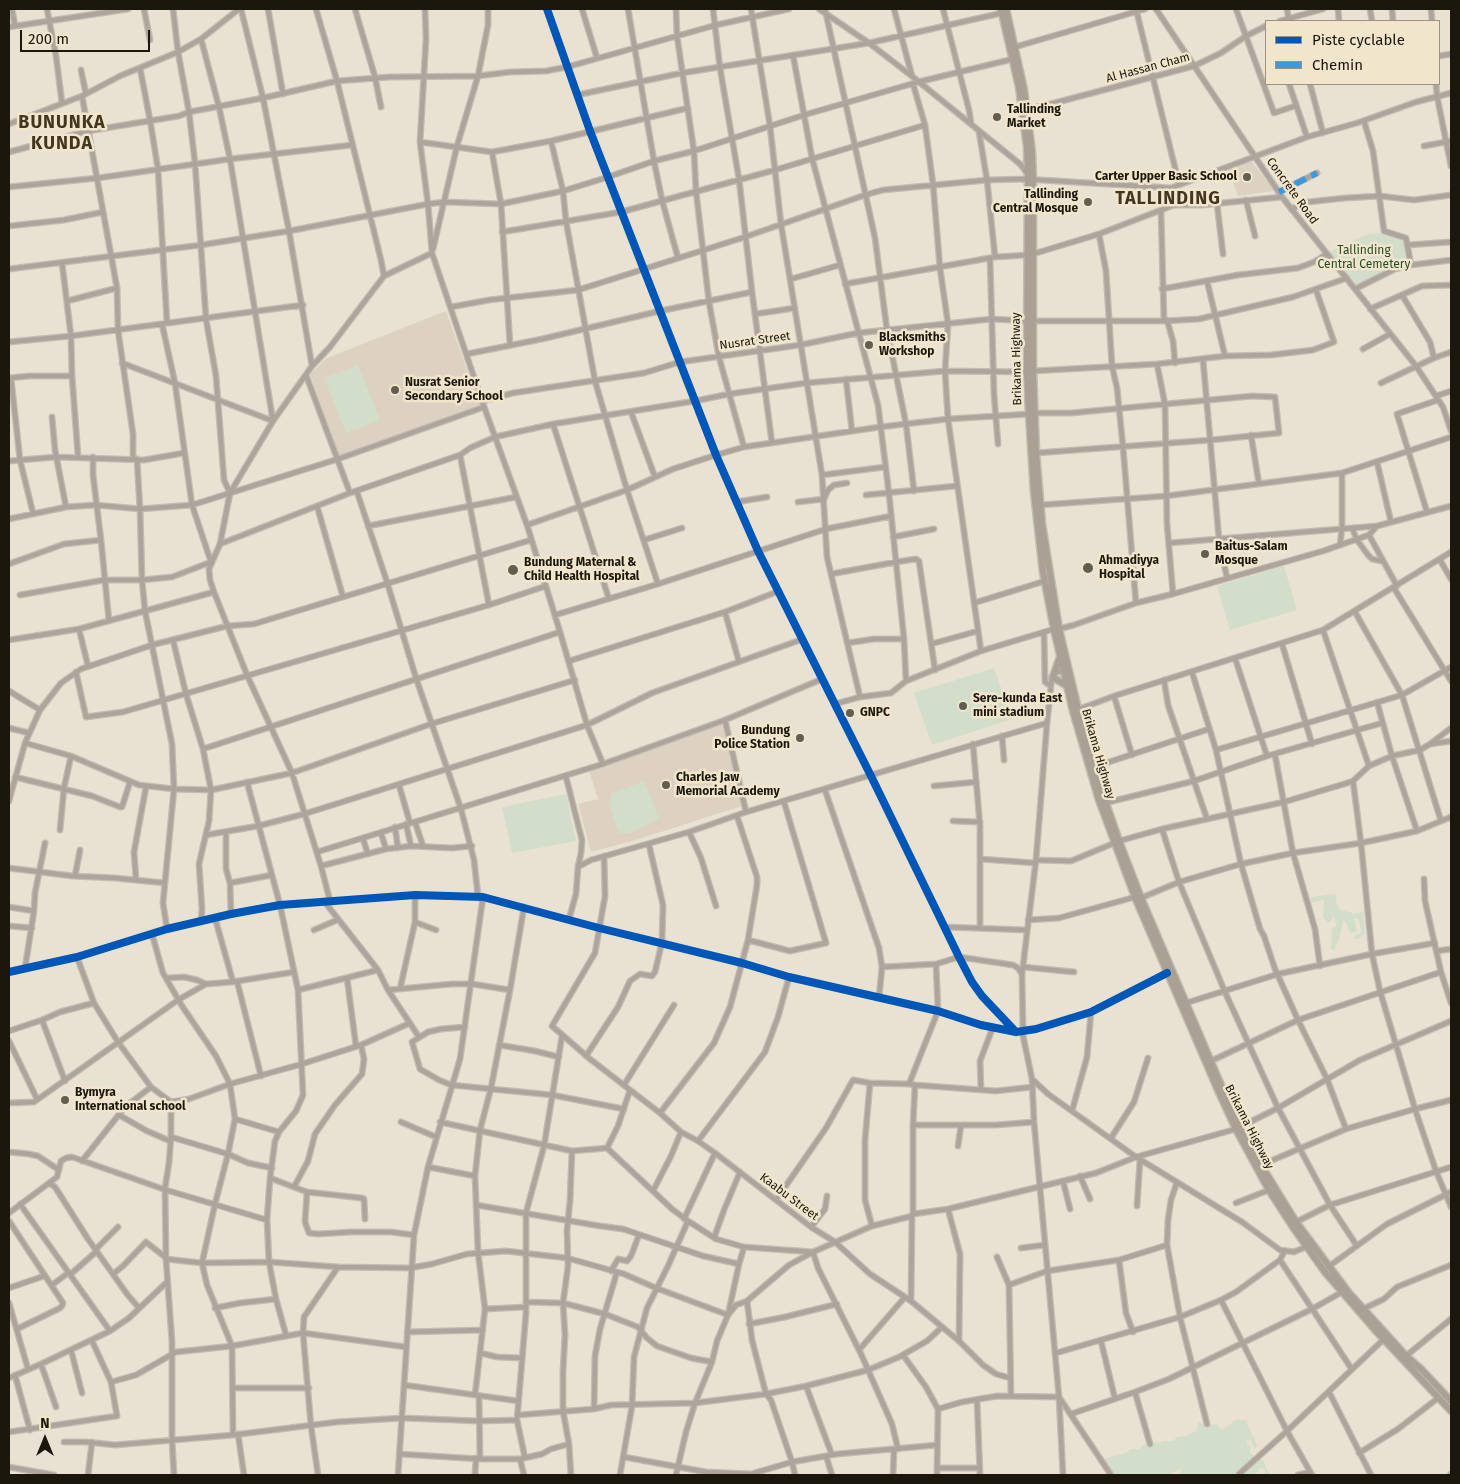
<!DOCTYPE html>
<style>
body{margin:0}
#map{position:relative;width:1460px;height:1484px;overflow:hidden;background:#e9e2d3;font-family:"Fira Sans",sans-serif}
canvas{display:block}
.frame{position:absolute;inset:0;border:10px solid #1b170d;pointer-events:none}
.legend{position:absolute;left:1265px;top:20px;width:175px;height:65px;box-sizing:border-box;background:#f1e5cb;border:1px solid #9b937f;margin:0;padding:6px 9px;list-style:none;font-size:15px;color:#1b170d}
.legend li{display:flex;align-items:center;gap:10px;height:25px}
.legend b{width:25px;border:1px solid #9b937f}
.north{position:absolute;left:20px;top:1414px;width:50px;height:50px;-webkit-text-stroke:4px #f1e5cb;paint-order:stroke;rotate:0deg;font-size:14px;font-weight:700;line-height:20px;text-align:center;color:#1b170d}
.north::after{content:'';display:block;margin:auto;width:18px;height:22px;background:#1b170d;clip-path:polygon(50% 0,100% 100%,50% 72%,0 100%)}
.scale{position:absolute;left:20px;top:30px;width:130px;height:22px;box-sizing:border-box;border:2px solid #1b170d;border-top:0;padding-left:6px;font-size:15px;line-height:18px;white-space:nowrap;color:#1b170d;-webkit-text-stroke:4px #f1e5cb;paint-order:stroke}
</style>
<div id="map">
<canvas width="1460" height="1484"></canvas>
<div class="frame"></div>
<ul class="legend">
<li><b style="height:6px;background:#0057b8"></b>Piste cyclable</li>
<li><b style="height:6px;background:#3b9ade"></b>Chemin</li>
</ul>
<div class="north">N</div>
<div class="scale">200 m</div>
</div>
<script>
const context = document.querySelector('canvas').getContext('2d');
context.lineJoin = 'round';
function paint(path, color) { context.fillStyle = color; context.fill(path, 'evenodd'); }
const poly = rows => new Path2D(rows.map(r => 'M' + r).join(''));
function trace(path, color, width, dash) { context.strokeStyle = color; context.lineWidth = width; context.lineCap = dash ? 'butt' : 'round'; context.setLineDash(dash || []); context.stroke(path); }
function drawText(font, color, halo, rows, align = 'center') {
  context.font = font + ' "Fira Sans",sans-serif'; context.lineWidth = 5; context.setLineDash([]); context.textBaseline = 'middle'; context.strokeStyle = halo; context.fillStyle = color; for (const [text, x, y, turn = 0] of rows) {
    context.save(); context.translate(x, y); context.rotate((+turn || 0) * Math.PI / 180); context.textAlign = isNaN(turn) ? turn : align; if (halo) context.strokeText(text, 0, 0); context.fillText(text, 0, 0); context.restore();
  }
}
const education = poly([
 [1251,161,1270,185,1274,191,1238,196,1228,169],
 [446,311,480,406,339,456,310,374,327,358],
 [723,722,732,757,742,806,636,840,591,852,578,804,598,799,589,771]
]);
const green = poly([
 [1383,233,1405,239,1409,262,1355,284,1329,252,1368,234],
 [358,365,380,420,346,433,324,378],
 [1284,566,1297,610,1230,630,1217,586],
 [994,668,1012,719,932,745,914,693],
 [644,781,659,819,629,833,619,833,610,807,611,794],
 [566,794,576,841,512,853,502,807],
 [1336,894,1337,905,1340,910,1353,913,1352,915,1363,911,1365,933,1359,939,1353,938,1356,935,1361,933,1360,923,1358,918,1354,919,1357,932,1350,933,1346,923,1343,920,1340,936,1335,949,1331,949,1332,928,1337,926,1334,917,1329,923,1323,918,1324,900,1311,903,1311,897],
 [1237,1419,1248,1421,1247,1423,1257,1445,1256,1448,1253,1447,1251,1440,1247,1441,1247,1444,1251,1447,1250,1453,1263,1460,1268,1472,1272,1475,1268,1475,1265,1473,1265,1469,1260,1468,1258,1472,1253,1475,1180,1475,1181,1469,1171,1473,1170,1475,1114,1475,1107,1465,1103,1462,1104,1459,1128,1452,1130,1449,1139,1449,1148,1442,1152,1443,1155,1442,1160,1443,1163,1441,1173,1441,1177,1437,1185,1436,1197,1431,1198,1422,1202,1423,1205,1426,1216,1424,1222,1430]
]);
const minor = poly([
 [12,9,15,26],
 [47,9,56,56,62,103],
 [144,9,150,40],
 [173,9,178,52,189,112,195,163,206,319,216,376,224,480,230,493],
 [241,9,263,98,289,231,312,366],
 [268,9,283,94],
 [316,9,337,81,381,260,384,276],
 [355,9,375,77,381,107],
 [425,9,426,39,420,142,428,204,432,253,482,401,527,525,560,632,587,725,603,764],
 [547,9,590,131,716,455,758,551,871,776,959,957,972,982,982,996,1015,1031],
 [582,9,597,58],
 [628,9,654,161,662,200,678,258],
 [676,9,677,36,694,151,696,191,709,302,719,357,744,447],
 [713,9,720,68,739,179,752,292,772,443],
 [751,9,770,126,781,224,822,475,827,557,860,697],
 [819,9,869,43,913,77,1020,164,1027,173],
 [825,9,875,238,887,330,906,424,914,491],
 [894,9,912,76],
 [943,9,969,110,971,123],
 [1136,9,1179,184],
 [1156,9,1282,197,1416,366,1443,407,1451,431],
 [1236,9,1274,113,1295,106],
 [1287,9,1289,21],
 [1338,9,1339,21],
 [1370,9,1372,21],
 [1392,9,1393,21],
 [1431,9,1432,21],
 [1280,21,1323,9],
 [9,27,128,9],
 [1015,47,1145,9],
 [793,55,812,158,878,405,889,494,904,639,906,681,891,693,860,697,835,704],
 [1439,56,1451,54],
 [140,68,150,120,158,169,167,323],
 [81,70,86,94],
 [913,84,925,125,933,184,940,268,948,324,945,371,948,419,981,651],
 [1289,84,1307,137],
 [1310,84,1323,133],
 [1436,84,1437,96,1451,166],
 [577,95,682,73,869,43,1002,13],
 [82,96,117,288,118,330,133,434,133,459],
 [1027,109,1047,105,1194,66,1221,53,1246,36,1266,26],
 [1364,121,1373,151,1384,231,1406,238,1411,265],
 [9,124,82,96,120,76,178,52,201,39,239,9],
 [979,132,987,180,995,257],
 [551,141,563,191,566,221,595,381,627,490,658,584],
 [420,142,492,152,551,141,688,108],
 [1424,146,1451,141],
 [9,152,88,131,179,116,189,112,263,98,337,81,390,77,478,76,510,72,546,71,567,67,716,25,789,9],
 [492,152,501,204,510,345],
 [9,187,98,178,230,159,219,107,201,39],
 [1171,188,1174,205],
 [1279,192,1317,173],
 [1246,200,1255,236],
 [1217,204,1223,254],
 [1291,209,1308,202,1345,198,1380,196,1414,200,1451,195],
 [1161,211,1164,321],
 [9,226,64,220,103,212],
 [502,232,621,212,775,170,925,125],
 [1099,234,1106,271,1112,366,1117,388,1123,447,1136,603],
 [1407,245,1451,242],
 [433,249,457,146,478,76,488,25,488,9],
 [1033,254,1099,234,1174,205,1202,205,1282,197],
 [990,258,994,394,998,444],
 [62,263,71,336,72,376,78,456],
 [9,269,201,245,289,231,428,204,444,202,501,204,563,191,608,177,654,161,694,151,804,115,918,82,1013,59],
 [791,279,840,265],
 [1207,281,1225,356],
 [845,284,995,257,1028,255],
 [1162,289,1238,275,1298,268,1314,262,1327,254],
 [1355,289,1395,269,1411,265,1451,260],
 [1402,295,1430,342,1434,358],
 [67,301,117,288],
 [451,307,489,300,578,290,745,237,865,195,883,190,987,180,1025,179,1171,188,1307,137,1357,123,1416,102,1451,93],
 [1370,309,1422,286,1451,285],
 [755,314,795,308],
 [1167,320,1173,341,1175,363],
 [9,342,71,336,303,305],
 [1363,349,1390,334],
 [467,354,542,339,660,311,752,292],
 [1203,360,1219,539,1227,578],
 [122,363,273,421],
 [1157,364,1165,404,1167,524,1173,594],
 [1033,371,1157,364,1225,356,1271,355,1313,350,1334,342,1316,290],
 [306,375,350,493],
 [10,378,29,376,72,376],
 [11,378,20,460,33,513],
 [846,379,852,431],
 [1381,383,1434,358,1451,352],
 [1436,396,1451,391],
 [482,401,513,393,644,373,680,362,800,345,858,333,992,319,1028,321,1164,321,1199,319,1293,297,1347,278],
 [631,412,655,477],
 [1034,413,1071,413,1252,396,1275,397,1279,433,1211,440,1036,453],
 [52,417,55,450,66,507],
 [273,421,230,159,352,145],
 [553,424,609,599],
 [1251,435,1259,484],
 [460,455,470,448,495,437,553,424,695,401,729,394,806,383,945,371,1027,372],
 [93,457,93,475,101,540,109,621],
 [137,459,140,509,142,580,145,611,172,744,174,789,163,903,167,929],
 [9,461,56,457,144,460,184,453],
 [1377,462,1391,522],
 [822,475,885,467],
 [357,492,387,582,416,678,461,809,474,860,478,896],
 [866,495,956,486],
 [736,502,767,497],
 [798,502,824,499,828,490,834,485,847,483],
 [1040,505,1166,496,1342,473,1451,437],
 [317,506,343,597],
 [1427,512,1397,414,1438,400],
 [9,519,66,507,96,505,140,509,192,505,338,459,484,407],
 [527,525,627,490,673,469,716,455,744,447,880,427,948,419,1029,414],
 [368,526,516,497],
 [1352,528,1357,540,1368,555,1372,559,1382,561],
 [1369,535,1397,586],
 [893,537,934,529],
 [644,540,682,528],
 [1169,543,1377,526],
 [220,544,350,493,460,455,489,605],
 [1340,545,1342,528,1342,473],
 [1440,560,1451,579],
 [9,564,64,544,101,540],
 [831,574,896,562,916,559,919,561,935,670],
 [1394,588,1451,681],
 [20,595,104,580,142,580,172,577,211,562,192,505,175,383,162,324],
 [974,603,1045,581],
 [725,612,739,662],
 [1355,612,1402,695,1441,821],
 [555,615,658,584,826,529,891,516],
 [79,629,88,666],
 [1059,629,1074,625,1136,603,1173,594,1323,551,1369,535,1377,526,1451,506],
 [1323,630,1369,766],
 [1044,633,1045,682,1051,686],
 [9,640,79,629,214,592],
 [173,640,186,694,203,749,211,790,209,821,199,864,202,909,201,921],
 [847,643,874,639,904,639],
 [931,644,978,631],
 [1282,644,1312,744],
 [1235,658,1267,756],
 [569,661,725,612,779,591],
 [76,672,86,717,123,712,489,605,546,586],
 [1192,672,1216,750,1241,864,1260,929,1264,936,1275,969,1298,1020,1327,1079,1346,1129],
 [1164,680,1168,705,1207,819],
 [906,681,981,651,1054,629],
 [9,691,40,710],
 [1114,696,1132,755],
 [1377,702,1392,756,1417,831],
 [1077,710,1114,696,1323,630,1451,552],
 [725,720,746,812],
 [9,728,29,733],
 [1002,736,1004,760],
 [25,743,71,756,139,785,174,789,211,790,292,773,431,724,575,680],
 [973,744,980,826,980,928],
 [1431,744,1451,741],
 [203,749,560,632],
 [1216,750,1402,695,1451,667],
 [1275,755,1293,853,1315,929,1320,966],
 [1094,767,1209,729],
 [15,777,92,796,120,807,122,807,130,782],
 [566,777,582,840,581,853,578,867,576,894,569,919],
 [1353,781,1361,843,1372,954,1380,991,1415,1109,1436,1171,1451,1207],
 [247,782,280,905,298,990,303,1095,296,1111,279,1132,275,1141,270,1178,267,1220,269,1262,276,1299,286,1335],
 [399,785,410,823],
 [934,786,976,782],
 [825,790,879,948,882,967,879,998],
 [9,801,25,743,40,710,61,683,81,669,152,645,227,626,254,624,531,540],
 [1105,803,1194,781,1267,756,1382,723],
 [953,821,980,822],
 [415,822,423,846],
 [406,824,411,846],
 [395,827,398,848],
 [1162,829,1179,882,1225,992,1278,1108,1330,1205,1357,1246],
 [60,830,64,788,71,756],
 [226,832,226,869,230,883],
 [689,832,701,858,716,906],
 [381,833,386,849],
 [206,835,258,826,304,814,587,725,652,693,803,639],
 [363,839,368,854],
 [317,852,603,764,725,720,822,679],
 [604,856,605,896,595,953,552,1026,590,1059,660,1113,681,1132,698,1141,715,1153,811,1227,835,1242,870,1274,911,1301,959,1341,983,1365,996,1374,1010,1378],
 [980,859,1035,863],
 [1036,860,1071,861,1119,841,1162,829,1284,802,1344,784,1353,781,1369,766,1392,756,1420,750,1430,744,1451,728],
 [321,866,386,849,411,846,452,848,472,846],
 [578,867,591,860,689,832,746,812,1047,723],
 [9,868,72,876,115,878,165,883],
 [75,876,80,850],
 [136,879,134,852,146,787],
 [1424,879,1425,901,1441,972,1451,1003],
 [1141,898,1179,882,1241,864,1293,853,1361,843,1417,831,1451,817],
 [324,901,378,970,388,990,419,1037],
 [330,901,321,866,292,773,247,675,214,592,210,580,209,569,220,544,230,493,273,421,312,366,330,347,384,276,432,253],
 [9,907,34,911],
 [231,914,230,883,272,875],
 [215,918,233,982],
 [1028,920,1059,918,1135,897],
 [415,922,436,930],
 [9,926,32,928],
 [945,927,1027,930],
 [314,930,337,920],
 [748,940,790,951,826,943,784,802],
 [1437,951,1451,949],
 [77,957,94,1003,118,1042,151,1087,171,1102,189,1099,230,1084,302,1064,361,1045,410,1023],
 [882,967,936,964,959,957,1013,965,1018,968,1022,974,1023,1031],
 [1023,967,1074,972],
 [25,968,34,911,35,893,45,843],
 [9,972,77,957,167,929,231,914,280,905,415,895,483,897,599,928,742,963,789,977,938,1011,981,1025,1016,1032,1036,1029,1091,1012,1167,973],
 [1022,974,1036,860,1047,723,1052,676,1055,673,1065,670],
 [166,978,184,977,197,980,206,984],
 [347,978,356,1046],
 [237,981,261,1076],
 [400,989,415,922,415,895],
 [298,990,378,970],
 [388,990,452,984,472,984,510,990],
 [1186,1003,1278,974,1372,954,1435,943],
 [42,1020,65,1081],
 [465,1027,441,1029,428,1032,412,1042,420,1069,439,1080,451,1085,552,1095,624,1109],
 [9,1031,42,1020,60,1012,94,1003],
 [1022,1031,1032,1079,1034,1122,1059,1397,1063,1475],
 [9,1041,37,1099],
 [499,1045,535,1051,559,1057],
 [586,1056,618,1007,630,981,640,974,652,976,655,972,662,942,663,905,649,845],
 [1211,1061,1298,1020,1441,972],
 [1032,1079,1048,1094,1136,1157,1242,1222,1280,1250,1294,1252,1308,1246],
 [870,1083,865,1140,865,1200,872,1226],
 [909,1084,938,1011,936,964],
 [624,1085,674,1005],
 [915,1085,996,1091,1032,1087],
 [981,1089,980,1061,993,1027],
 [171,1102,171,1137,228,1154,248,1163,272,1168],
 [9,1103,34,1102,178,1000,206,984,232,982,294,972],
 [1072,1111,1087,1057,1091,1012],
 [660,1113,714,1043,730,1007,748,940,757,885,757,877,737,816],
 [119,1115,147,1131,170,1141],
 [235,1119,279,1132],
 [401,1122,436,1137],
 [440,1122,572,1151,607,1148,618,1126,630,1090],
 [913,1125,996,1125,1034,1122],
 [171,1137,169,1163,165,1188,166,1259,172,1342,172,1440,174,1475],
 [1111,1138,1134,1102,1148,1058],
 [698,1141,765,1052,778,1017,789,977],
 [958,1146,961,1125],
 [607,1148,672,1209,688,1221,716,1239,744,1247,813,1252,818,1268,861,1354,892,1424,898,1449],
 [9,1152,29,1154,38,1156,59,1170],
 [82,1161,125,1107,151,1087],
 [1261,1165,1346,1129,1415,1109,1451,1100],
 [428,1167,475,1176],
 [1080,1176,1090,1199],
 [270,1178,307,1192,362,1198,364,1199,365,1219],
 [1063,1181,1070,1209],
 [1177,1182,1171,1200,1168,1220,1167,1245,1180,1317,1207,1424],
 [49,1183,55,1187,88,1239,127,1294,139,1308],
 [294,1187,308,1161,315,1134,335,1105,362,1074,364,1059,361,1045],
 [653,1191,671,1156,681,1132],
 [307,1192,305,1222,309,1233,318,1234,351,1232,391,1232,414,1235],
 [776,1200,826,1128,853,1080,870,1083,909,1084,915,1085,913,1125,913,1214],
 [1236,1203,1269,1190],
 [20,1204,110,1331],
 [476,1205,600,1226,623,1229,703,1256,739,1264],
 [1137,1206,1140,1160],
 [948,1209,960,1254,959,1341],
 [9,1213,57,1177,61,1161,66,1158,72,1157,166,1190,267,1220],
 [684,1219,715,1153],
 [9,1221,63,1303,62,1306,60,1308,17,1329],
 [1296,1222,1330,1205,1451,1167],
 [811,1227,825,1209,827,1196],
 [714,1238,724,1210,740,1172],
 [1021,1248,1045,1245],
 [997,1257,1009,1285],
 [1119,1260,1126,1313,1133,1332],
 [1280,1260,1351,1368],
 [1328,1267,1387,1224,1451,1192],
 [611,1271,618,1259,627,1261,631,1256,639,1235],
 [113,1274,123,1266,146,1242,165,1257,166,1259,202,1263,215,1204,228,1154,235,1119,230,1084,216,1056,182,1006,163,973,152,934],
 [52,1285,68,1273,72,1273,97,1251,97,1248,118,1227],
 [9,1288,44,1276],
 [1221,1300,1287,1431,1312,1475],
 [747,1301,752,1340,766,1394,771,1400,792,1462,795,1475],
 [911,1301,912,1216],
 [526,1302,563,1303,605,1314,638,1327,647,1338,657,1346,691,1358,712,1362],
 [9,1303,28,1369],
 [215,1308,240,1303,276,1299],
 [485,1309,526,1307],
 [1363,1309,1384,1299,1397,1287,1451,1265],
 [728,1315,736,1305,747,1301,789,1265,813,1252,872,1226,912,1216,913,1214,948,1209,1096,1173,1136,1157,1236,1129,1278,1108,1360,1060,1451,1021],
 [749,1324,785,1317,837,1304],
 [407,1332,483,1330],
 [1101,1341,1115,1399],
 [71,1350,82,1393],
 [859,1350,905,1297],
 [480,1353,497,1357,522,1358],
 [1056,1353,1180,1317,1221,1300,1236,1292,1280,1260,1284,1252],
 [903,1355,926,1387,938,1409,937,1475],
 [1406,1356,1451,1319],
 [41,1364,56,1407],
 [15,1375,30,1430],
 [9,1378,41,1364,110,1331,129,1318,167,1282],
 [111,1382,136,1375,176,1352,232,1346,303,1333,406,1347],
 [404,1385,518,1401],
 [806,1386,832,1455],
 [233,1388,309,1388],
 [1135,1392,1150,1444],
 [1329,1392,1371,1475],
 [475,1395,485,1309,478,1252,475,1176,480,1130,491,1088,510,990,524,907],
 [479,1396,480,1459],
 [1011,1396,1009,1285,1047,1271,1119,1260,1167,1245],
 [977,1400,980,1475],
 [594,1409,595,1356,600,1329,617,1272],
 [938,1409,962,1402,997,1396,1059,1397,1111,1475],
 [1071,1414,1135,1392,1169,1379,1312,1309,1342,1292],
 [518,1415,594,1409,611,1405,695,1403,766,1394,806,1386,868,1370,899,1357,927,1341,942,1327],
 [9,1432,117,1416,111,1382,92,1341],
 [238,1434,244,1475],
 [233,1435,232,1346,207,1285,202,1263,269,1262,338,1267,410,1268,432,1264,467,1254,506,1251,567,1258,624,1274,656,1288,728,1315],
 [64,1442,86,1442,115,1445,233,1435,337,1422,403,1418,479,1421,517,1420],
 [1359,1453,1398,1429,1438,1398],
 [399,1454,480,1459,520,1459,542,1454,551,1449,569,1444],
 [826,1456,832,1475],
 [624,1457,706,1472,751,1474,792,1462,837,1454,937,1445],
 [525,1458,517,1420,526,1313,526,1213,544,1146,562,1036],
 [520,1459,524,1475],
 [9,1467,54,1475],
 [938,1468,979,1468],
 [1239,1474,1287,1431,1384,1339],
 [88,1475,92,1442],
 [318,1475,311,1426,303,1333,304,1317,338,1267],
 [398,1475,414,1235,428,1167,460,1059,483,897],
 [475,1475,476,1458],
 [571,1475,569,1444,563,1411,563,1372,565,1335,563,1303,568,1266,567,1230,570,1201,572,1151],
 [620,1475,632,1406,634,1357,647,1308,668,1266,688,1221],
 [676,1475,686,1432,695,1403,712,1362,717,1341,728,1315,739,1264,744,1247],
 [893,1475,894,1450],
 [1298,1475,1310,1472],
 [1450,1475,1451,1474]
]);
const highway = poly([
 [1001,9,1019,87,1027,147,1028,175,1027,372,1029,414,1034,492,1043,572,1054,629,1073,711,1099,800,1135,897,1218,1090,1236,1129,1269,1190,1295,1230,1325,1272,1377,1332,1451,1411],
 [1006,9,1024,90,1032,152,1033,181,1033,371,1036,453,1042,524,1059,629,1078,709,1100,786,1119,841,1141,898,1220,1083,1240,1127,1261,1165,1296,1222,1349,1293,1406,1356,1421,1369,1451,1401],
 [1054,674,1060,657],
 [1054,678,1067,686]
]);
const quiet = poly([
 [1279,192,1317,173]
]);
const cycleway = poly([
 [547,9,590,131,716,455,758,551,871,776,959,957,972,982,982,996,1016,1032],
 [9,972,77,957,167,929,231,914,280,905,415,895,483,897,599,928,742,963,789,977,938,1011,981,1025,1016,1032,1036,1029,1091,1012,1167,973]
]);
const markers = [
 [997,117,5,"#635e52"],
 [1247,177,5,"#635e52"],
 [1088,202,5,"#635e52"],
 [869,345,5,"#635e52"],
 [395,390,5,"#635e52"],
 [1205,554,5,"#635e52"],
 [1088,568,6,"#635e52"],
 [513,570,6,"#635e52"],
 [963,706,5,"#635e52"],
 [850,713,5,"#635e52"],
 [800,738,5,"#635e52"],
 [666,785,5,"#635e52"],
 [65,1100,5,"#635e52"]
];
const streetNames = [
 ["Al Hassan Cham",1148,68,-15],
 ["Concrete Road",1292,191,54],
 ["Nusrat Street",755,341,-8],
 ["Brikama Highway",1017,359,-91],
 ["Brikama Highway",1098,754,74],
 ["Brikama Highway",1249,1127,63],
 ["Kaabu Street",789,1197,37]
];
const poiNames = [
 ["Tallinding",1007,110],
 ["Market",1007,124],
 ["Carter Upper Basic School",1237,177,"right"],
 ["Tallinding",1078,195,"right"],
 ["Central Mosque",1078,209,"right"],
 ["Blacksmiths",879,338],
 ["Workshop",879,352],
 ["Nusrat Senior",405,383],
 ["Secondary School",405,397],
 ["Baitus-Salam",1215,547],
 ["Mosque",1215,561],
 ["Ahmadiyya",1099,561],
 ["Hospital",1099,575],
 ["Bundung Maternal &",524,563],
 ["Child Health Hospital",524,577],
 ["Sere-kunda East",973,699],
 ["mini stadium",973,713],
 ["GNPC",860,713],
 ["Bundung",790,731,"right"],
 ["Police Station",790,745,"right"],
 ["Charles Jaw",676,778],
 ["Memorial Academy",676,792],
 ["Bymyra",75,1093],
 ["International school",75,1107]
];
const parkNames = [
 ["Tallinding",1364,251],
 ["Central Cemetery",1364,265]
];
const districtNames = [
 ["BUNUNKA",62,123],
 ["KUNDA",62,144],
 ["TALLINDING",1168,199]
];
paint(education, '#ddd2c1');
paint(green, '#d2dec9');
trace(minor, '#c2bdb1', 7);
trace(highway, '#c2bdb1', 9);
trace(minor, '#aea49c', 4.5);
trace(highway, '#aaa093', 6);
trace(quiet, '#3b9ade', 6, [12, 6]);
trace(cycleway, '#0057b8', 8);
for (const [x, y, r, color] of markers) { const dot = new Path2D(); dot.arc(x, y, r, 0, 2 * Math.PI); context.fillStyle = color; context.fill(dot); trace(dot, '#f1e5cb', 2); }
drawText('12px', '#1b170d', '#f1e5cb', streetNames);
drawText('bold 12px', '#1b170d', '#f1e5cb', poiNames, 'left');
drawText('12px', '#254d28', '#f1e5cb', parkNames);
context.letterSpacing = '1px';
drawText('bold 18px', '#413721', '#f1e5cb', districtNames);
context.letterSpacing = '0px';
</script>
